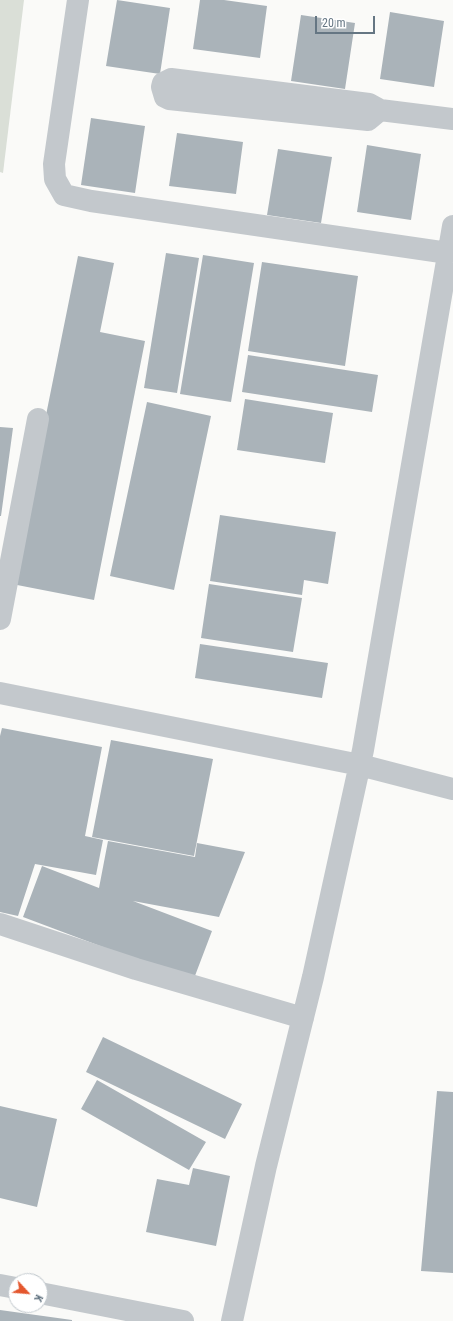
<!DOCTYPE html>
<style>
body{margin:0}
#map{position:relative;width:453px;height:1321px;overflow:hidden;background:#fafaf8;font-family:"Roboto Condensed",sans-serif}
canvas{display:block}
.north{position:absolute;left:8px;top:1273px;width:40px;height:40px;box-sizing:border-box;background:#fff;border:1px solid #c1c8cd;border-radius:50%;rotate:116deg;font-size:11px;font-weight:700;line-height:16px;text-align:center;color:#657683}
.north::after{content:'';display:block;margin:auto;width:14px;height:18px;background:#e4572e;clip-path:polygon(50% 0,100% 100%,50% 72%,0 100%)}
.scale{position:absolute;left:315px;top:16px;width:60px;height:18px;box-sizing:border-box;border:2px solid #657683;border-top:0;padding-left:5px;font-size:12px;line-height:14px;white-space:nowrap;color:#657683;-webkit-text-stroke:3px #fff;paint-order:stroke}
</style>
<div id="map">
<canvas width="453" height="1321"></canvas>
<div class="north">K</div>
<div class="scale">20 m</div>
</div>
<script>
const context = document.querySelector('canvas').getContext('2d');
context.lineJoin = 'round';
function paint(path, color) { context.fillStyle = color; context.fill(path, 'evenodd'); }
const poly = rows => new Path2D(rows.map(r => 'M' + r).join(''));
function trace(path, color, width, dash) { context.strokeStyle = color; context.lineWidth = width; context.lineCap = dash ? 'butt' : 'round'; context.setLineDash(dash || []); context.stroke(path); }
const green = poly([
 [0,0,24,0,3,173,0,172]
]);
const building = poly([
 [117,0,170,8,160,74,106,66],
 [200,0,224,0,267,6,260,58,193,49],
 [390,12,444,21,434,87,380,79],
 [301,15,355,23,345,89,291,81],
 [91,118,145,126,135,193,81,185],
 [177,133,243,142,236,194,169,186],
 [367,145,421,154,411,220,357,212],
 [278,149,332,157,321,223,267,215],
 [166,253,199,258,177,393,144,388],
 [203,255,254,263,231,402,180,394],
 [78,256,114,263,100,332,145,341,94,600,12,584],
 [262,262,358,276,345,366,248,351],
 [248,355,378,375,372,412,242,392],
 [245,399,333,413,325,463,237,450],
 [147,402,211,416,174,590,110,576],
 [0,427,13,428,1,516,0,516],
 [220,515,336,532,328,584,304,580,302,595,210,581],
 [209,584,302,598,293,652,201,638],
 [200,644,328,663,322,698,195,678],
 [2,728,102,747,85,836,103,840,96,875,35,864,18,916,0,912,0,736],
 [111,740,213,759,194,856,92,837],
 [108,841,195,857,197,843,245,852,219,917,133,901,212,931,193,981,23,917,42,866,99,888],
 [103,1037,242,1104,225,1139,86,1072],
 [97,1080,206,1142,189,1170,81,1109],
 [437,1091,453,1092,453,1273,421,1271],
 [0,1106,57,1119,37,1207,0,1198],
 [193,1168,230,1176,216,1246,146,1232,157,1179,189,1185],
 [0,1310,72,1320,72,1321,0,1321]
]);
const minor = poly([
 [78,0,54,164,55,179,64,195,91,201,448,253],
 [380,110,368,120,169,99,165,97,162,87,163,83,171,79,369,104,380,110,453,119],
 [0,619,38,419],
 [0,693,360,765,453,789],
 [0,924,136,969,303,1018],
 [0,1285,16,1288],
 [40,1293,183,1321],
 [232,1321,266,1166,313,977,363,750,453,226]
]);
paint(green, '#dadfd7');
paint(building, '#aab3b9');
trace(minor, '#c3c8cc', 22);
</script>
